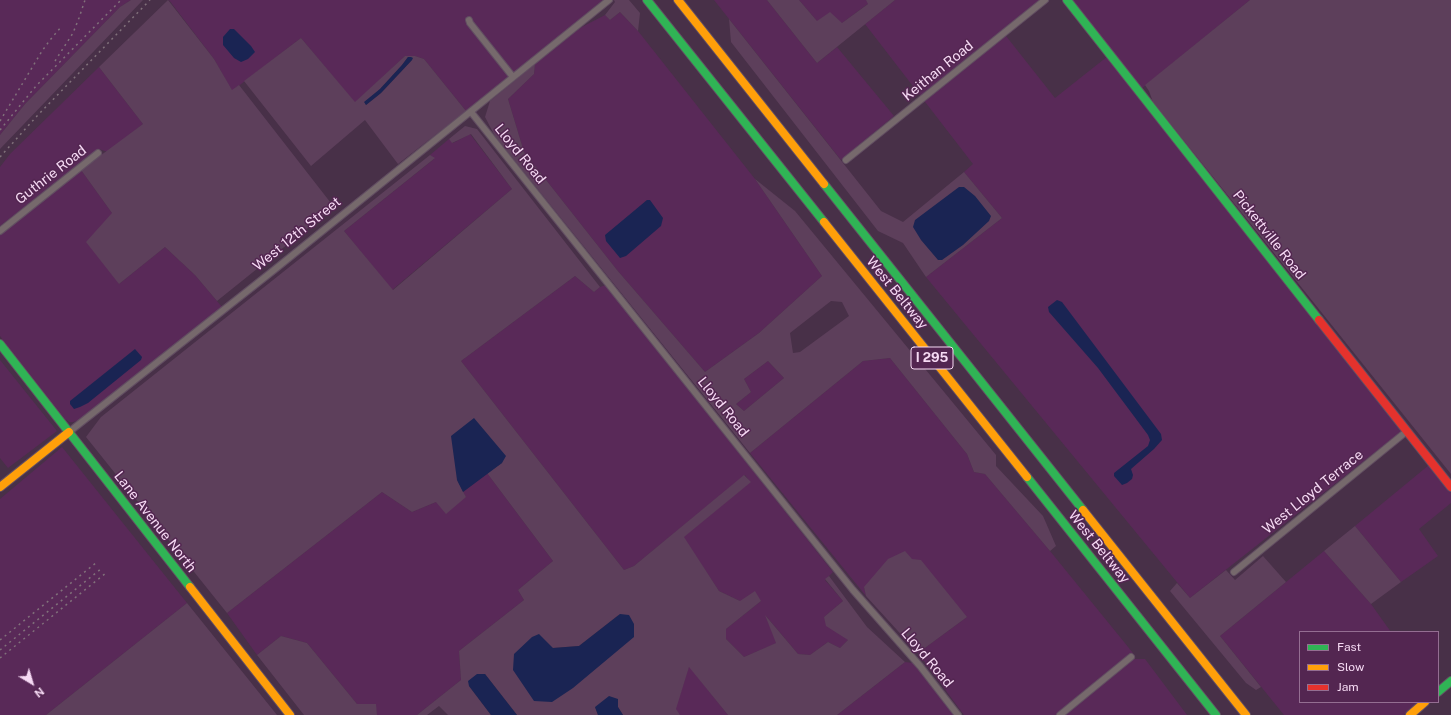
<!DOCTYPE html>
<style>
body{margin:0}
#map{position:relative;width:1451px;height:715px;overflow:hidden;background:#483048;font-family:"Public Sans",sans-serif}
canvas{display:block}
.legend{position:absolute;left:1299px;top:631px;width:140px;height:72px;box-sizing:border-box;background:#532651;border:1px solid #946e92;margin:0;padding:5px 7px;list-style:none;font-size:12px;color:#f6daf4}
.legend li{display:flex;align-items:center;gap:8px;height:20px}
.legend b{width:20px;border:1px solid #946e92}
.north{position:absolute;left:12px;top:663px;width:40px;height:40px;-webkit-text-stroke:3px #532651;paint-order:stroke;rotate:142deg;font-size:11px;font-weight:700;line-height:16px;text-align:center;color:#f6daf4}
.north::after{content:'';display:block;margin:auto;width:14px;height:18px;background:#f6daf4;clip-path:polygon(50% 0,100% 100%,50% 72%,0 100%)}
</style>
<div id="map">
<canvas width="1451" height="715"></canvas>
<ul class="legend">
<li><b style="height:5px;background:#30b455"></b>Fast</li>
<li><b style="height:5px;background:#ff9f0a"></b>Slow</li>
<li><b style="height:5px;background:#e5322d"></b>Jam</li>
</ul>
<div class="north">N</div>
</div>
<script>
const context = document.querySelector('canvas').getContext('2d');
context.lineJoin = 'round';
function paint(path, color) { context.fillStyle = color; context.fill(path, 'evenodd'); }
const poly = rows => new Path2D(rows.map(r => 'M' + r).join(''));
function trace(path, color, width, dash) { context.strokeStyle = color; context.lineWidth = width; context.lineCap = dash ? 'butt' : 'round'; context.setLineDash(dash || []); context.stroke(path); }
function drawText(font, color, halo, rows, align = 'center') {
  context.font = font + ' "Public Sans",sans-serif'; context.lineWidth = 3; context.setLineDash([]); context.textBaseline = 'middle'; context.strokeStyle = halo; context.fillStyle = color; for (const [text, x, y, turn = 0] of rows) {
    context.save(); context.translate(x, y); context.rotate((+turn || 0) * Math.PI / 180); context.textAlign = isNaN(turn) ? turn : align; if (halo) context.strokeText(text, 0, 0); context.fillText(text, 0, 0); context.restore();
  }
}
const built = poly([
 [0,0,131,0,120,7,25,104,0,135],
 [169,0,604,0,466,111,424,59,415,56,405,56,355,103,301,38,232,91,214,59],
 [714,0,767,0,817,63,837,47,894,116,841,160],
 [799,0,866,0,869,3,842,23,817,21],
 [895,0,1049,0,1006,36,1055,98,1108,56,1402,431,1190,598,926,277,1002,218,964,172,973,164,865,24],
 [1071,0,1250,0,1141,89],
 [620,12,638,31,755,179,822,276,759,333,705,372,617,270,524,152,508,99,534,74,535,64,580,28,605,15,610,20],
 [647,200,626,256,634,212],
 [99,67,143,124,108,152,99,149,0,226,0,167,10,154],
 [470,134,512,189,392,290,344,231,434,159,430,155,449,139,453,143],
 [81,170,112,213,119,284,165,247,195,275,222,307,79,420,73,422,69,422,65,419,0,336,0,234],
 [575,276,594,292,600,287,606,285,833,572,825,580,843,601,824,617,848,640,840,648,828,642,810,655,798,654,766,616,777,643,744,657,726,639,726,629,761,601,740,601,719,591,683,537,750,482,745,475,634,566,624,570,461,361],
 [890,358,967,454,974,472,985,474,1050,551,1133,653,1055,715,964,715,918,653,967,617,864,587,866,596,750,453,863,361],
 [0,360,57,431,8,468,0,458],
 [768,361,784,378,744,411,736,404,751,392,744,379],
 [62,447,187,603,46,715,0,715,0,499],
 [1429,465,1451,492,1451,503,1419,529,1438,556,1401,582,1355,526],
 [487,473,553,561,518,590,524,600,459,651,461,680,417,715,377,715,375,704,357,704,307,643,281,636,257,655,227,613,382,492,412,512,436,502,466,497,463,492],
 [1324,551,1371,604,1391,632,1300,632,1300,702,1420,702,1404,715,1284,715,1220,636],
 [1133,659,1145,659,1187,715,1065,715],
 [905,662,913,663,955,715,837,715],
 [689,666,728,715,680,715,675,709]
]);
const green = poly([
 [131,0,143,0,0,149,0,135,25,104,120,7],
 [168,0,214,59,232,90,239,85,334,207,217,301,195,275,165,247,119,284,86,242,112,213,81,170,143,124,99,67],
 [614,0,629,0,640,13,638,31,620,12,610,20,605,15,615,2],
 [767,0,799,0,817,21,830,12,842,23,868,4,866,0,895,0,817,63],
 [1250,0,1451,0,1451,474,1153,102,1149,91,1145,85],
 [729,19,881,211,903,222,964,172,1002,218,926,277,903,243,878,231,731,42],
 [301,38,355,102,405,56,415,56,424,59,466,111,398,164,365,120,311,166,244,81],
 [408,57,412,60,381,93,366,105,365,102,380,89,402,65],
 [535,64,534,74,508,99,524,152,617,270,705,372,759,333,822,276,755,179,795,211,996,455,996,466,1043,516,1056,546,1050,551,985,474,974,472,967,454,890,358,863,361,750,453,495,136,485,117,490,101],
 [831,301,842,302,849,316,800,352,793,353,790,333],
 [768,361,784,378,744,411,736,404,751,392,744,379],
 [465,126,477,129,600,287,594,292,575,276,461,361,624,570,634,566,744,475,751,482,684,537,719,591,740,601,755,591,761,601,726,629,726,639,744,657,776,643,765,615,798,654,810,655,828,642,840,648,848,640,826,626,824,617,843,601,825,579,829,576,867,627,905,662,837,715,728,715,689,667,676,709,680,715,623,715,618,707,595,707,598,715,517,715,485,674,469,686,491,715,448,715,439,706,427,715,417,715,461,680,459,651,524,600,518,590,553,561,487,473,502,463,457,480,466,497,446,514,436,502,412,512,382,492,227,613,86,437,101,417,430,155,435,158,344,231,393,290,512,189,471,134,452,143,449,139],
 [620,614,534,701,553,648,579,646],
 [1355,526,1401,582,1371,604,1324,551],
 [905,551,912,559,921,560,967,617,918,653,866,596,864,587,888,559],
 [1263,556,1286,582,1220,636,1261,687,1256,690,1246,683,1170,591,1177,583,1190,598,1226,570,1235,580],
 [187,603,277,715,46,715],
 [281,636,307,643,357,704,376,704,377,715,304,715,257,655]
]);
const water = poly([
 [230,29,234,29,251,46,255,52,248,59,241,62,234,58,223,45,223,37],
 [408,57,411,57,413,58,412,60,381,93,366,105,364,102,380,89,402,65],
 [959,187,964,187,975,196,991,216,989,221,963,245,942,260,938,260,921,240,913,227,915,220],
 [647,200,650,200,663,218,661,226,626,256,620,258,606,241,605,235],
 [1057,300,1062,302,1161,434,1162,440,1154,449,1131,469,1133,475,1132,479,1127,483,1122,485,1114,476,1114,473,1148,446,1150,440,1148,435,1098,368,1049,312,1048,307],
 [135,349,142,357,141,360,88,403,80,407,74,409,70,404,70,401],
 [474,418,506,456,502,463,463,492,457,480,451,436],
 [620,614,629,615,634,624,634,637,573,688,552,702,534,701,513,670,514,654,532,637,539,634,553,648,579,646],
 [477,674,485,674,517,715,491,715,469,686,468,681],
 [609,696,618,699,618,707,623,715,598,715,595,707]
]);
const street = poly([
 [469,20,470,23,513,77],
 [471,112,853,590,920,666,958,715],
 [846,160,1045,0],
 [0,231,98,153],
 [69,432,274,270,609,0],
 [1234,572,1407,431],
 [1060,715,1131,657]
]);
const fast = poly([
 [647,0,824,222],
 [1067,0,1319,320],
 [824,184,1083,510],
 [0,344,190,587],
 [1027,477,1216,715],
 [1438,692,1451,681]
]);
const slow = poly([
 [678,0,824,184],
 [824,222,1027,477],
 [0,487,69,432],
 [1083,510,1246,715],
 [190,587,290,715],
 [1410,715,1425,702]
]);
const jam = poly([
 [1319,320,1451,487]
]);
const rail = poly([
 [55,61,73,33,79,18,85,0],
 [0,121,42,51,50,40,62,26],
 [0,130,36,86,121,0],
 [0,157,37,116,150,0],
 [0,640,97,562],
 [0,650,102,568],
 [0,658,106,573]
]);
const shields = [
 [932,358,42]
];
const shieldNames = [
 ["I 295",932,358]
];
const streetNames = [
 ["Keithan Road",938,71,-39],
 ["Lloyd Road",520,154,51],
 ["Guthrie Road",51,175,-38],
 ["West 12th Street",297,234,-39],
 ["Pickettville Road",1269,235,52],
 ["West Beltway",897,293,51],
 ["Lloyd Road",723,407,51],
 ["West Lloyd Terrace",1313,492,-39],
 ["Lane Avenue North",155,522,52],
 ["West Beltway",1099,547,51],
 ["Lloyd Road",927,658,50]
];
paint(built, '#592958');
paint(green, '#5d3f5b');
paint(water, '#1a2453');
trace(street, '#624e62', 8);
trace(fast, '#624e62', 10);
trace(slow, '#624e62', 10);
trace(jam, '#624e62', 10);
trace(street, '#76696c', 6);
trace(fast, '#30b455', 8);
trace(slow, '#ff9f0a', 8);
trace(jam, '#e5322d', 8);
trace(rail, '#81717b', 1.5, [2, 4]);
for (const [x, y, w] of shields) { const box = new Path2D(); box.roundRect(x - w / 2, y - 11, w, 22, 3); context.fillStyle = '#532651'; context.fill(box); trace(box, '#f6daf4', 1); }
drawText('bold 13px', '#f6daf4', null, shieldNames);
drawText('14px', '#f6daf4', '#532651', streetNames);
</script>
